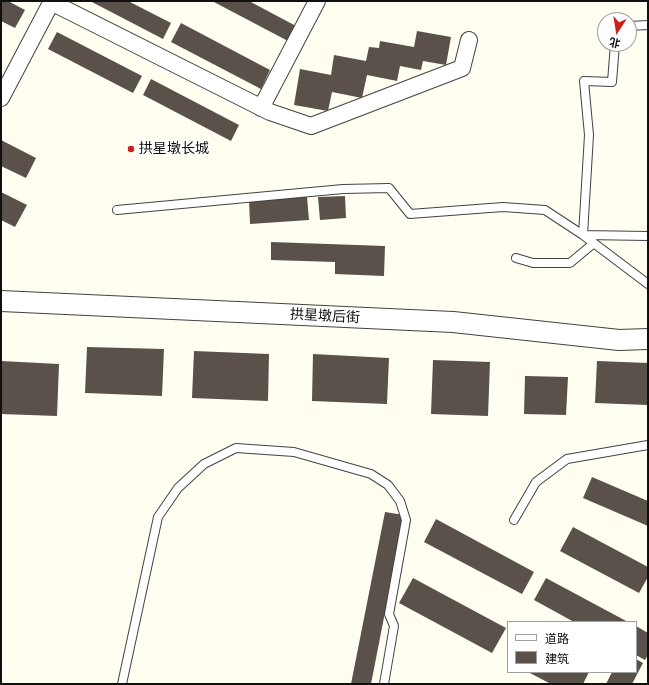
<!DOCTYPE html>
<meta charset="utf-8">
<style>
body{margin:0}
#map{position:relative;width:649px;height:685px;overflow:hidden;background:#fffef1;font-family:"Crimson Pro","Noto Sans SC",serif}
canvas{display:block}
.frame{position:absolute;inset:0;border:2px solid #0f0f0f;pointer-events:none}
.legend{position:absolute;left:507px;top:621px;width:130px;height:52px;box-sizing:border-box;background:#fff;border:1px solid #9f9f9f;margin:0;padding:5px 7px;list-style:none;font-size:12px;color:#0f0f0f}
.legend li{display:flex;align-items:center;gap:8px;height:20px}
.legend b{width:20px;border:1px solid #9f9f9f}
.north{position:absolute;left:597px;top:12px;width:40px;height:40px;box-sizing:border-box;background:#fff;border:1px solid #9f9f9f;border-radius:50%;rotate:192deg;font-size:11px;font-weight:700;line-height:16px;text-align:center;color:#0f0f0f}
.north::after{content:'';display:block;margin:auto;width:14px;height:18px;background:#cd2119;clip-path:polygon(50% 0,100% 100%,50% 72%,0 100%)}
</style>
<div id="map">
<canvas width="649" height="685"></canvas>
<div class="frame"></div>
<ul class="legend">
<li><b style="height:5px;background:#fff"></b>道路</li>
<li><b style="height:11px;background:#59514a"></b>建筑</li>
</ul>
<div class="north">北</div>
</div>
<script>
const context = document.querySelector('canvas').getContext('2d');
context.lineJoin = 'round';
function paint(path, color) { context.fillStyle = color; context.fill(path, 'evenodd'); }
const poly = rows => new Path2D(rows.map(r => 'M' + r).join(''));
function trace(path, color, width, dash) { context.strokeStyle = color; context.lineWidth = width; context.lineCap = dash ? 'butt' : 'round'; context.setLineDash(dash || []); context.stroke(path); }
function drawText(font, color, halo, rows, align = 'center') {
  context.font = font + ' "Crimson Pro","Noto Sans SC",serif'; context.lineWidth = 4; context.setLineDash([]); context.textBaseline = 'middle'; context.strokeStyle = halo; context.fillStyle = color; for (const [text, x, y, turn = 0] of rows) {
    context.save(); context.translate(x, y); context.rotate((+turn || 0) * Math.PI / 180); context.textAlign = isNaN(turn) ? turn : align; if (halo) context.strokeText(text, 0, 0); context.fillText(text, 0, 0); context.restore();
  }
}
const building = poly([
 [1,1,8,1,25,10,15,28,1,21],
 [90,1,128,1,171,23,163,39],
 [212,1,249,1,296,26,288,41],
 [181,23,270,70,261,89,171,42],
 [417,31,451,37,446,65,423,61,421,70,400,66,397,81,367,75,362,98,332,92,328,111,294,105,300,69,331,75,334,55,366,61,369,47,379,48,380,41,414,47],
 [57,32,142,76,133,93,48,49],
 [151,79,239,125,231,141,143,95],
 [1,140,36,158,26,178,1,166],
 [1,192,27,205,15,227,1,220],
 [345,196,346,218,320,220,318,197],
 [307,197,309,220,250,224,249,200],
 [271,242,385,246,384,276,335,274,335,262,271,260],
 [87,347,164,349,162,396,85,393],
 [194,351,269,354,268,401,192,398],
 [313,354,389,358,387,404,312,401],
 [433,360,490,362,488,416,431,414],
 [1,361,59,364,57,416,1,414],
 [597,361,648,363,648,405,595,403],
 [525,376,568,377,566,415,524,414],
 [592,477,648,501,648,526,583,498],
 [385,512,404,515,371,684,351,684],
 [436,519,534,572,522,594,424,542],
 [573,527,648,567,648,577,639,593,560,551],
 [413,578,506,628,492,653,399,603],
 [546,578,628,622,574,622,534,600],
 [636,626,648,633,648,655,645,660,636,655],
 [636,659,643,663,632,684,606,684,612,672,636,672],
 [528,672,589,672,583,684,551,684]
]);
const service = poly([
 [629,26,648,25],
 [615,44,612,82,584,81,589,135,583,235,648,284],
 [117,210,343,189,389,188,410,214,503,207,545,210,583,235,648,236],
 [516,258,533,263,570,263,594,243],
 [514,520,536,482,567,459,648,445],
 [122,684,158,517,178,488,204,464,236,448,294,452,371,474,388,485,400,501,406,520,389,614,394,626,384,684]
]);
const minor = poly([
 [51,2,270,112,311,126,462,68,469,40],
 [1,98,52,1],
 [261,108,317,1]
]);
const tertiary = poly([
 [1,301,453,322,619,340,648,339]
]);
const markers = [
 [131,149,4,"#cd2119"]
];
const poiNames = [
 ["拱星墩长城",139,149]
];
const streetNames = [
 ["拱星墩后街",325,316,3]
];
paint(building, '#59514a');
trace(service, '#424242', 10);
trace(minor, '#424242', 18);
trace(tertiary, '#424242', 22);
trace(service, '#fff', 8);
trace(minor, '#fff', 16);
trace(tertiary, '#fff', 20);
for (const [x, y, r, color] of markers) { const dot = new Path2D(); dot.arc(x, y, r, 0, 2 * Math.PI); context.fillStyle = color; context.fill(dot); trace(dot, '#fff', 1.5); }
drawText('14px', '#0f0f0f', '#fff', poiNames, 'left');
drawText('14px', '#0f0f0f', '#fff', streetNames);
</script>
